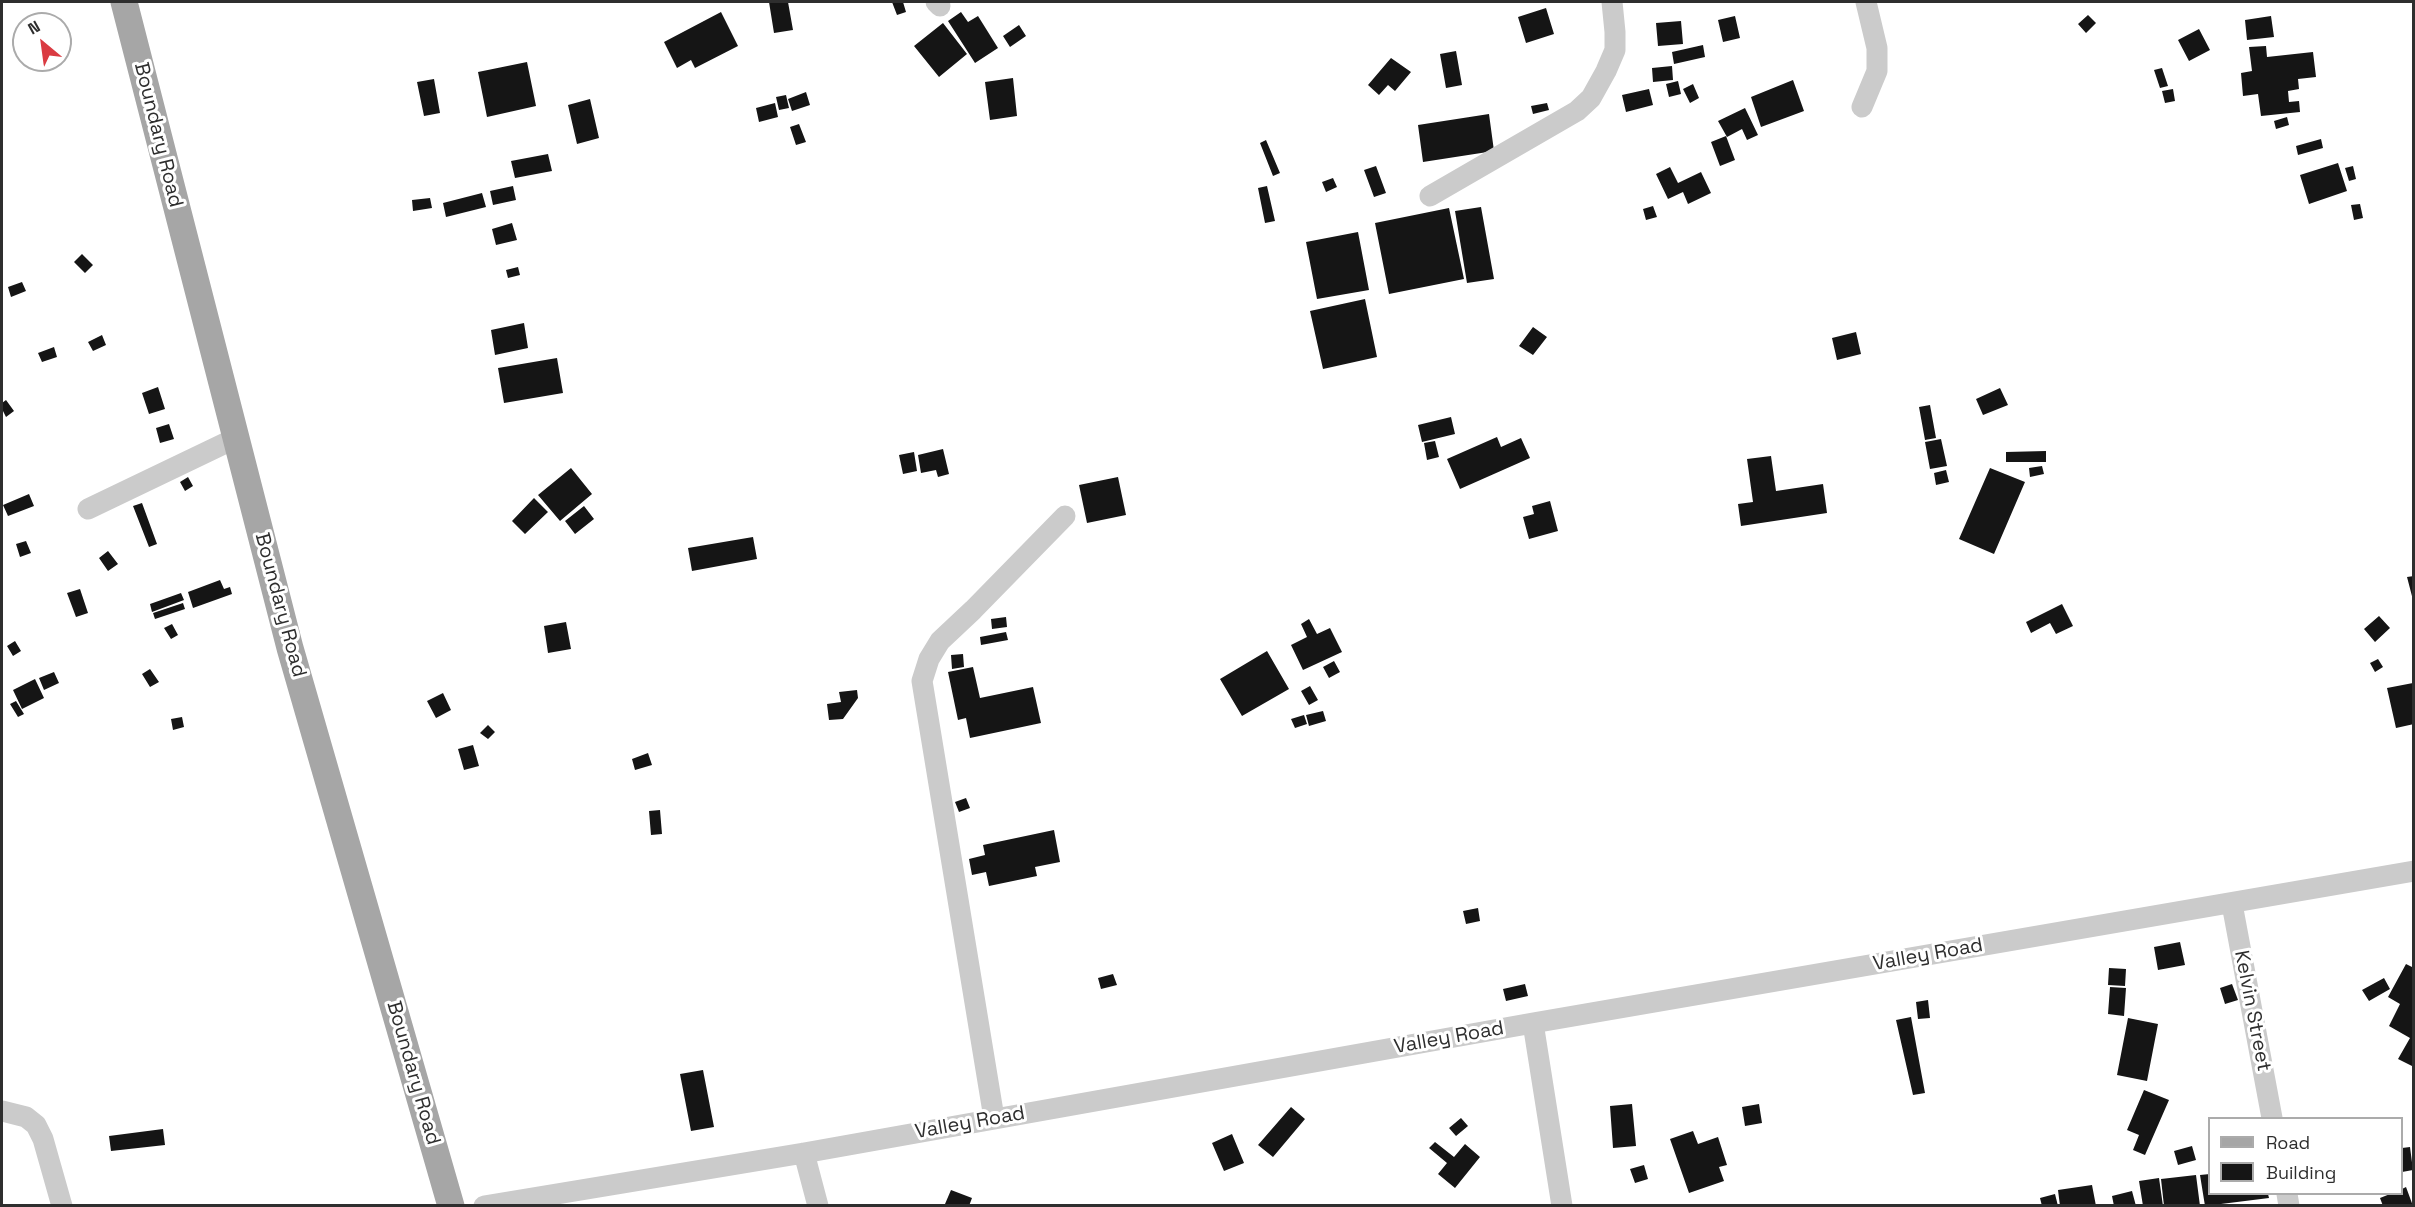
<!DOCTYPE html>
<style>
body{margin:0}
#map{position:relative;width:2415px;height:1207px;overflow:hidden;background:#fff;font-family:"Space Grotesk",sans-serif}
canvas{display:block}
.frame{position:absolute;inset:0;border:3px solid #2e2e2e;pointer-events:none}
.legend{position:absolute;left:2208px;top:1117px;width:195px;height:78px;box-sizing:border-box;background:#fff;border:2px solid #ababab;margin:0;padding:8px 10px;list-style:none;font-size:18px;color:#2e2e2e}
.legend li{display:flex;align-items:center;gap:12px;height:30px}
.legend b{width:30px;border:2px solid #ababab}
.north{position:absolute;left:12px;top:12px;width:60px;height:60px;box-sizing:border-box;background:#fff;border:2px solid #ababab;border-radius:50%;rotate:331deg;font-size:16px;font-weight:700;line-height:24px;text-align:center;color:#2e2e2e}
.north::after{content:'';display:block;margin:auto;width:21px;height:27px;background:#da3b42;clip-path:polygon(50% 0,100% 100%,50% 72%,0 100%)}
</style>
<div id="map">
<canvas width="2415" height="1207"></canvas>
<div class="frame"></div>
<ul class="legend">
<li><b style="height:8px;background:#a6a6a6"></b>Road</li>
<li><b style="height:16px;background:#151515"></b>Building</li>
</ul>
<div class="north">N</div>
</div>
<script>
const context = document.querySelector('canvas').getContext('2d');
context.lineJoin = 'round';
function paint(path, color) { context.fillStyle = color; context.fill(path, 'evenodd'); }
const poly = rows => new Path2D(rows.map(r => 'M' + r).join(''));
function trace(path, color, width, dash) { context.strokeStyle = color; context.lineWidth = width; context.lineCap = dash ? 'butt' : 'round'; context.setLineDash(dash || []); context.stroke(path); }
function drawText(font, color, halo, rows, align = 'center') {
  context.font = font + ' "Space Grotesk",sans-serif'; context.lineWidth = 6; context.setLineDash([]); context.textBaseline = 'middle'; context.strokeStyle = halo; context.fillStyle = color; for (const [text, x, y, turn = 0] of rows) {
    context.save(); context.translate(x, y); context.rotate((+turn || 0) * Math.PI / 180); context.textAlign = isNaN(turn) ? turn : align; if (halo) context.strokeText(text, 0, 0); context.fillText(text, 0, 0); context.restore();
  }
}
const building = poly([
 [769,2,788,2,793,30,774,33],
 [892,2,903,2,906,12,897,15],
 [1546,8,1554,34,1526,43,1518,17],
 [721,12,738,46,695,68,691,60,677,68,664,42],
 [961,12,968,22,978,16,998,48,975,63,948,21],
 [2088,15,2096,23,2086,33,2078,24],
 [1735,16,1740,38,1723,42,1718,20],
 [2271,16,2274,37,2247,40,2245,20],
 [1681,21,1683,44,1658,46,1656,23],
 [943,23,967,54,939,77,914,46],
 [1019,25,1026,36,1010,47,1003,36],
 [2199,29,2210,50,2189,61,2178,40],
 [1703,45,1705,57,1674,64,1672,52],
 [2266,46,2267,57,2313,52,2316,77,2298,79,2299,89,2288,91,2289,102,2299,101,2300,112,2261,116,2258,94,2243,96,2241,73,2252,71,2249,47],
 [1456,51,1462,85,1446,88,1440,54],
 [1391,58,1411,72,1395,91,1388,85,1379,95,1368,85],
 [527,62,536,106,487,117,478,72],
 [1672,66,1673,80,1653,82,1652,68],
 [2162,68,2168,86,2160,88,2154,70],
 [1013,78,1017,116,990,120,985,82],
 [434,79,440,113,424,116,417,82],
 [1793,80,1804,111,1761,127,1751,97],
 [1678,81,1681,94,1669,97,1666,84],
 [1693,84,1699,98,1690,103,1683,89],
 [1649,89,1653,105,1626,112,1622,95],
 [2173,89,2175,101,2165,103,2162,91],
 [806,92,810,105,792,111,788,99],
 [786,95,789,108,779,110,776,97],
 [590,99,599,138,577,144,568,105],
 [775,103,778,117,759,122,756,108],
 [1547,103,1549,110,1533,114,1531,106],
 [1745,108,1758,135,1747,140,1742,129,1727,137,1718,121],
 [1489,114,1494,151,1423,162,1418,125],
 [2287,117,2289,125,2276,129,2274,121],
 [799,124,806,142,796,145,790,127],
 [1726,136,1735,160,1720,166,1711,142],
 [2321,139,2323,148,2298,155,2296,146],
 [1266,140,1280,173,1273,176,1260,143],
 [548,154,552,171,515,178,511,161],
 [2338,163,2347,191,2309,204,2300,175],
 [1376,166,1386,193,1374,197,1364,170],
 [2353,166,2356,179,2349,181,2345,168],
 [1670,167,1678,183,1701,172,1711,193,1688,204,1683,192,1668,199,1656,174],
 [1333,178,1337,187,1326,192,1322,182],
 [513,186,516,200,493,205,490,191],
 [1267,186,1275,221,1265,223,1258,188],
 [482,193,486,207,446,217,443,203],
 [430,198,432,208,413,211,412,200],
 [2360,204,2363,218,2354,220,2351,205],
 [1653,206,1657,217,1646,220,1643,209],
 [1481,207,1494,279,1467,283,1455,211],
 [1449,208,1464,279,1389,294,1375,223],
 [512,223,517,240,496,245,492,229],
 [1358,232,1369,290,1317,299,1306,242],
 [82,254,93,265,85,273,74,262],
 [518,267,520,275,508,278,506,270],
 [22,282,26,291,11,297,8,287],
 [1365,299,1377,357,1323,369,1310,311],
 [524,323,528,348,495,355,491,330],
 [1533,327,1547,337,1533,355,1519,346],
 [1856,332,1861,354,1837,360,1832,338],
 [102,335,106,345,93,351,88,342],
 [54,347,57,357,42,362,38,353],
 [557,358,563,393,504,403,498,368],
 [158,387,165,409,149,414,142,393],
 [2000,388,2008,405,1983,415,1976,399],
 [6,400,14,411,6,417,2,409,2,403],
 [1930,405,1936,438,1925,440,1919,407],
 [1451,417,1455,434,1422,442,1418,425],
 [169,424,174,439,160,443,156,428],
 [1497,437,1501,447,1521,438,1530,458,1460,489,1447,459],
 [1941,439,1947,466,1930,469,1925,442],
 [1435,441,1439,457,1427,460,1424,443],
 [943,449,949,474,938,477,936,470,921,473,918,455],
 [2046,451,2046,462,2006,462,2006,452],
 [914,452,917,471,903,474,899,455],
 [1771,456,1776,491,1823,484,1827,513,1741,526,1738,504,1753,502,1747,459],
 [2042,466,2044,474,2030,477,2029,468],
 [571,468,592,494,560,521,538,495],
 [1990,468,2025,482,1994,554,1959,539],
 [1946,470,1949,482,1936,485,1934,473],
 [188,477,193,486,185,491,180,482],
 [1118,477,1126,515,1087,523,1079,485],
 [29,494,34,506,8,516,3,505],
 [534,498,548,512,525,534,512,521],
 [1550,501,1558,531,1529,539,1523,517,1534,514,1532,506],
 [142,503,157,544,149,547,133,506],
 [584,506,594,519,575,534,565,521],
 [753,537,757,559,692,571,688,548],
 [26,541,31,553,20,557,16,544],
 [108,551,118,564,108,571,99,558],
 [2414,576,2414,600,2413,600,2407,577],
 [220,580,224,589,230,587,232,594,193,608,188,592],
 [80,589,88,613,76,617,67,593],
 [181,593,184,600,152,612,150,604],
 [183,603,185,609,155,619,153,613],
 [2062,604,2073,626,2056,634,2050,623,2031,633,2026,622],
 [2379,616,2390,628,2375,642,2364,629],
 [1006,617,1007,627,992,629,991,619],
 [1309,619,1317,634,1330,628,1342,652,1303,670,1291,645,1307,637,1301,624],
 [566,622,571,649,548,653,544,626],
 [172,624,178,635,171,639,164,628],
 [1006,632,1008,640,981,645,980,637],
 [15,641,21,651,13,656,7,646],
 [1267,651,1289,689,1242,716,1220,679],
 [963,654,964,667,952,669,951,655],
 [2378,659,2383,667,2375,672,2370,663],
 [1334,661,1340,672,1329,678,1323,667],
 [973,667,980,698,1033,687,1041,723,970,738,966,718,958,720,948,672],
 [150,669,159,682,150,687,142,674],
 [54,672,59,683,44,690,39,678],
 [35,679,44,698,22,709,13,690],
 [2413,683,2414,724,2396,728,2387,688],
 [1310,686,1318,700,1309,705,1301,691],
 [857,690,858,698,843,719,829,720,827,704,841,702,839,692],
 [443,693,451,710,436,718,427,701],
 [16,701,24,714,18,717,10,704],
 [1323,711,1326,721,1309,726,1306,715],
 [1304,715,1307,724,1295,728,1291,719],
 [182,717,184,727,173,730,171,719],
 [488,725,495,732,488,739,480,733],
 [473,745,479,766,464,770,458,749],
 [648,753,652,765,635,770,632,759],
 [966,798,970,808,959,812,955,802],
 [660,810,662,834,651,835,649,811],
 [1054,830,1060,862,1035,867,1037,876,989,886,986,872,972,875,969,859,985,855,983,845],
 [1478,908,1480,921,1466,924,1463,911],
 [2180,942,2185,965,2158,970,2154,947],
 [2406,964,2414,968,2414,1067,2398,1059,2410,1038,2389,1026,2400,1004,2388,997],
 [2109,968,2126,969,2125,986,2108,985],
 [1113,974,1117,985,1101,989,1098,978],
 [2384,978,2390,989,2369,1001,2362,990],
 [1525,984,1528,996,1506,1001,1503,989],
 [2232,984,2238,1000,2225,1004,2220,988],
 [2110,987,2126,988,2124,1016,2108,1014],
 [1928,1000,1930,1018,1918,1019,1916,1002],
 [1911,1017,1925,1093,1913,1095,1896,1020],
 [2128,1018,2158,1024,2147,1081,2117,1075],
 [703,1070,714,1127,691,1131,680,1074],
 [2144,1090,2169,1100,2145,1155,2133,1150,2139,1135,2127,1130],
 [1632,1104,1636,1146,1613,1148,1610,1106],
 [1759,1104,1762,1123,1745,1126,1742,1107],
 [1291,1107,1305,1119,1273,1157,1258,1145],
 [1461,1118,1468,1126,1456,1136,1449,1128],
 [163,1129,165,1145,111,1151,109,1136],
 [1693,1131,1698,1144,1718,1137,1727,1165,1719,1167,1724,1181,1689,1193,1670,1139],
 [1232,1134,1244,1163,1224,1171,1212,1143],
 [1435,1142,1454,1157,1465,1144,1480,1157,1455,1188,1438,1174,1447,1163,1429,1148],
 [2192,1146,2196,1160,2178,1165,2174,1151],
 [2410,1147,2413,1170,2402,1172,2402,1148],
 [1644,1165,1648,1179,1635,1183,1630,1169],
 [2210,1174,2210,1194,2268,1194,2269,1198,2205,1206,2200,1175],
 [2196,1175,2200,1206,2164,1206,2161,1179],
 [2159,1178,2163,1206,2143,1206,2139,1181],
 [2092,1185,2096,1206,2060,1206,2058,1190],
 [2406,1187,2413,1206,2383,1206,2380,1198,2390,1194,2402,1194,2402,1189],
 [951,1190,972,1198,969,1206,945,1204],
 [2132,1191,2136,1206,2114,1206,2112,1196],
 [2055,1194,2058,1206,2042,1206,2040,1198]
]);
const minor = poly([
 [936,2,940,6],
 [1862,107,1877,71,1877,48,1866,2],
 [1430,196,1577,111,1591,98,1606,71,1615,50,1615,32,1612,2],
 [88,509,236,438],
 [2232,904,2272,1118],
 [1533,1023,1562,1206],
 [2,1111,26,1117,36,1125,43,1139,62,1206],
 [994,1118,922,681,929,659,940,641,973,610,1065,516],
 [804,1153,818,1206],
 [2287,1194,2289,1206],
 [484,1206,804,1153,1533,1023,2414,871]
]);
const major = poly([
 [124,2,290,648,451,1206]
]);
const streetNames = [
 ["Boundary Road",158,135,76],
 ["Boundary Road",280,605,75],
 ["Valley Road",1928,955,-10],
 ["Kelvin Street",2252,1011,79],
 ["Valley Road",1449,1038,-10],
 ["Boundary Road",413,1073,74],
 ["Valley Road",970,1123,-10]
];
paint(building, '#151515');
trace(minor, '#cbcbcb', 21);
trace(major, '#a6a6a6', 27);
drawText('20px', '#2e2e2e', '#fff', streetNames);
</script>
